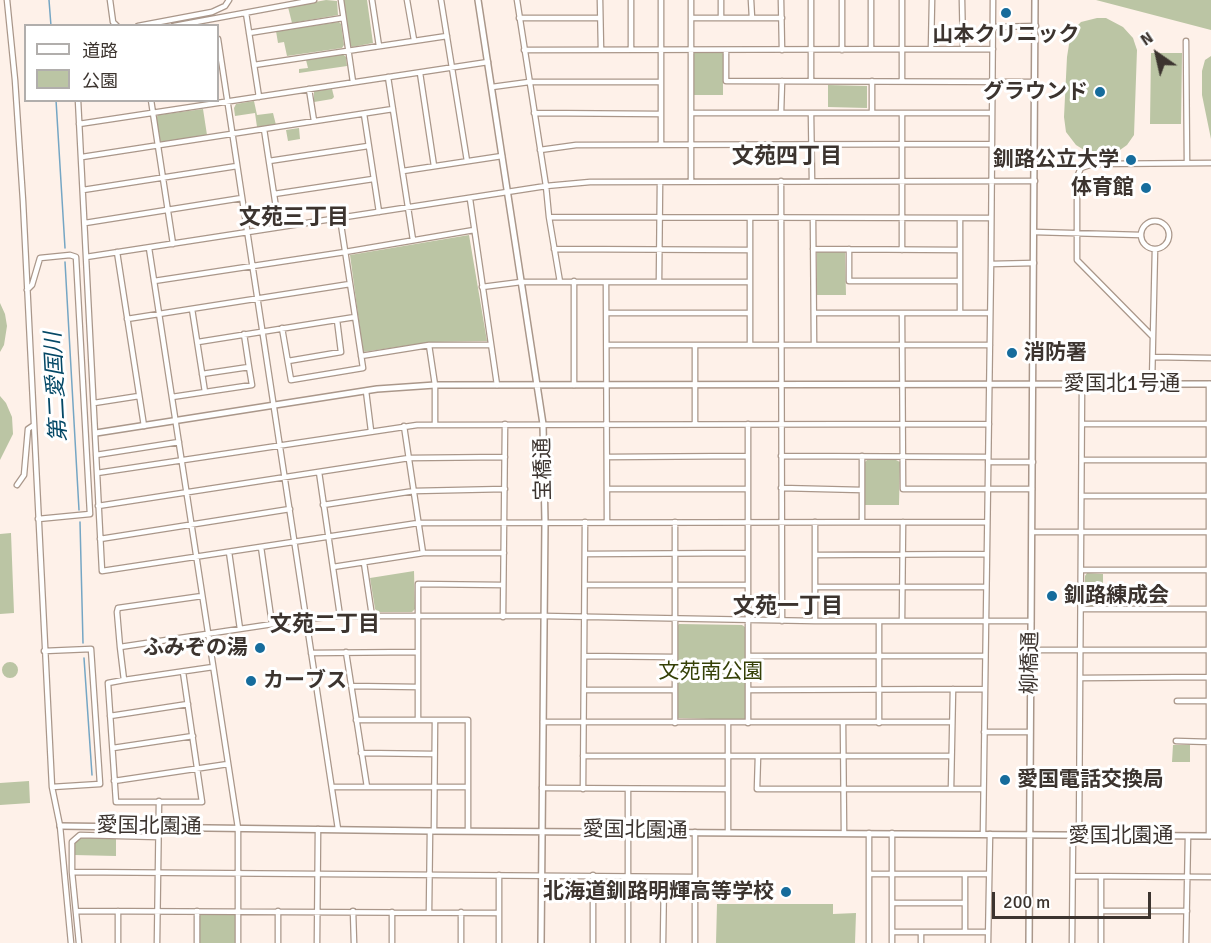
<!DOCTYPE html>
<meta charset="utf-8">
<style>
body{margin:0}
#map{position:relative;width:1211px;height:943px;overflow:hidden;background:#fef1e9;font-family:Signika,"Noto Sans JP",sans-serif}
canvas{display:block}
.legend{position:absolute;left:24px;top:24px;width:195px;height:78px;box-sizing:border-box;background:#fff;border:2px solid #b1aeac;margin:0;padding:8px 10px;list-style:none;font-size:18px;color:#3c342f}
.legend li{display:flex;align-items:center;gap:12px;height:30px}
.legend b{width:30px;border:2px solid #b1aeac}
.north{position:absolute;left:1127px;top:24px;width:60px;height:60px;-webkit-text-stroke:4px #fff;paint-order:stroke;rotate:326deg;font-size:16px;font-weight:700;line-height:24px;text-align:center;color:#3c342f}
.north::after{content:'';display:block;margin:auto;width:21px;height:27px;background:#3c342f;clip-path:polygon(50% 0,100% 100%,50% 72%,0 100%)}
.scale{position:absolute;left:992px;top:892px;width:159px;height:27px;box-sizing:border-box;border:3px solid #3c342f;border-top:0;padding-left:8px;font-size:18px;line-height:21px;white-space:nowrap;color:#3c342f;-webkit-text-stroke:4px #fff;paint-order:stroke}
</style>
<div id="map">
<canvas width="1211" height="943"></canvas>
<ul class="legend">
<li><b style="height:8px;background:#fff"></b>道路</li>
<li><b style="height:16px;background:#bbc5a4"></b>公園</li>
</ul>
<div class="north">N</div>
<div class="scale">200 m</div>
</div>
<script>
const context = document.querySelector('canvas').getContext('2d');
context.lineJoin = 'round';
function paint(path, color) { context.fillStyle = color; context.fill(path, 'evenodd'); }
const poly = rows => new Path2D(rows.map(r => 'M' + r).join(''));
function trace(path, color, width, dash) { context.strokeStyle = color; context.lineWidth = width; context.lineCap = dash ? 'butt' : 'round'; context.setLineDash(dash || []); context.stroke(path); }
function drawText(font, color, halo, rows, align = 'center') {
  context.font = font + ' Signika,"Noto Sans JP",sans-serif'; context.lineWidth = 6; context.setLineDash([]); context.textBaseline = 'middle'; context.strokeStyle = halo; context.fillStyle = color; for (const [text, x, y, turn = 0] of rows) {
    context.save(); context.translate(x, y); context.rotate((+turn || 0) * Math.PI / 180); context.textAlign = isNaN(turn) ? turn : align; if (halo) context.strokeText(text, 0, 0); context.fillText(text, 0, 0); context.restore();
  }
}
const green = poly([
 [326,0,337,1,338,15,292,23,288,7],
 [343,0,367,0,373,43,352,47,350,45],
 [1096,0,1211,0,1211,30],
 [1097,18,1106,18,1123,27,1133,38,1137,50,1134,135,1127,145,1120,150,1103,154,1084,150,1076,145,1066,132,1064,117,1067,57,1071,32,1081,22],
 [339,22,341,24,344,45,342,48,287,56,284,42,278,43,276,31],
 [694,53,723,53,723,95,694,95],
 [1151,53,1182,53,1181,124,1150,124],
 [343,54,346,57,347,66,299,73,299,69,308,68,306,60],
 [1211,56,1211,139,1202,95,1202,71,1205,60],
 [828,85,867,86,867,108,828,107],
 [332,89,334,97,332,99,314,102,314,91],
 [254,101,257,115,273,113,276,125,257,127,255,113,235,116,234,108,236,104],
 [203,109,207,135,162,142,159,140,156,118,158,115],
 [299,128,300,139,288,141,286,130],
 [469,235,487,341,432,342,363,352,350,255],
 [817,252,845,252,846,295,817,295],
 [0,303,5,314,7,326,4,345,0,352],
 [0,396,6,403,12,417,13,434,0,460],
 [867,460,896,460,900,462,899,505,865,505,865,462],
 [11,533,14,613,0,614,0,534],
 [414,571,415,609,412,612,378,612,375,609,370,578],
 [1087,573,1103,574,1103,606,1086,606,1084,604,1085,576],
 [679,624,742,625,745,627,745,720,677,718,677,626],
 '2 670a8 8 0 1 1 16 0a8 8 0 1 1-16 0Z',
 [1173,745,1190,745,1190,762,1172,762],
 [29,781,30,803,0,805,0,783],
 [80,838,116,838,116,856,74,855,73,843],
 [717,904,833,904,833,914,856,913,855,943,716,943],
 [235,913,235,943,200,943,200,914]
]);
const stream = poly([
 [49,0,51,26],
 [56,100,65,248],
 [65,262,79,510],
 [80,522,83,643],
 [84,658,92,775]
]);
const minor = poly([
 [7,0,15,80,23,201,52,787,60,826,71,943],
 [110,0,113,22,117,26],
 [341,0,353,82],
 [372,0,379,46],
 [407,0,414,40],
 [441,0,467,161],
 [517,0,546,186,549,217,560,282],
 [600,0,601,50],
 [631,0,631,50],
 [661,0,661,145],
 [691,0,691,181],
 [721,0,721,18],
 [751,0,752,18],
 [781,0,782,50],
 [811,0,811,81],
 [902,0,902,81],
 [962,0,963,49],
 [246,13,259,97],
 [519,18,600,18],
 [691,18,782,18],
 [138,26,212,12,225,6,229,0],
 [174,26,314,0],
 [993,27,1036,26],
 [249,33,343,18],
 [218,39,338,829],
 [1186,41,1187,163],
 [871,49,871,0],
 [931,49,932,0],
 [524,50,993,49],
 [726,50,726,81,1036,82],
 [842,50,842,0],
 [254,65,447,36],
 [420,73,434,166],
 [388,77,413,240],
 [492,87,529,82,661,82],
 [309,89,314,121],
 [78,100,102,571,418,523,987,522],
 [151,100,173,244],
 [534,113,661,114],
 [691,113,992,113],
 [781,113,782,81],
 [811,113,812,181],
 [872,113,872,81],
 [902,113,902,250],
 [364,114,379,212],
 [79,124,488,62],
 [264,129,279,227],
 [540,150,576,145,991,144],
 [82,157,393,109],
 [269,161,368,146],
 [403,171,502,156],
 [781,181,782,621],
 [83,190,237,166],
 [274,194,373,179],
 [470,199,497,385],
 [549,217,991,218],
 [750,218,750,345],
 [813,218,814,345],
 [960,218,960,313],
 '1141 235a14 14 0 1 1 28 0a14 14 0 1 1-28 0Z',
 [85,223,242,198],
 [1034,232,1141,235],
 [149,248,238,828,238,943],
 [554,249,749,250],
 [813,249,960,250],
 [849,249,849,281,960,281],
 [117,252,144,426],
 [86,257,546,186,590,182,1035,181],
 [991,264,1034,263],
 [154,281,345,252,474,230],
 [574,281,574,385],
 [659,281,660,182],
 [606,282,607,522],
 [482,287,521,282,749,282],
 [27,290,32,285,40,258,70,255,76,257,90,514,38,519],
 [192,309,205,392],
 [607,313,749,313],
 [814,313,990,313],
 [902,313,903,489,1032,489],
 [127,319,350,284],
 [282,328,291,380,363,368,340,218],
 [244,334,249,367],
 [1153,337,1155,249],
 [198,342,355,317],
 [429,345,435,385,435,425],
 [607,345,990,345],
 [695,345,695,424],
 [361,356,429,345,491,345],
 [1153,357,1211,358],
 [288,361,341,352,337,320],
 [1152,383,1153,337,1077,260,1077,177,1081,168,1093,164,1211,163],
 [1209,384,1209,836],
 [366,391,371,431],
 [172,397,252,385,249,367,202,374],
 [94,403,139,396],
 [748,424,748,723],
 [1083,424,1209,424],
 [404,426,423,553],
 [96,455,179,442],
 [781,456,988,457],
 [607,457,748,456],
 [1082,460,1208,460],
 [988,462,1033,462],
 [319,472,340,616],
 [97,473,417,425,989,424],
 [17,485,24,475,28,429,34,425],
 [781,488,862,490],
 [607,489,748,489],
 [1082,496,1208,496],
 [323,505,414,491,505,489],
 [98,506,409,458,505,457],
 [815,522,815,621],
 [862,522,862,456],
 [1032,532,1209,532],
 [100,539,290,509],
 [261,547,272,624],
 [229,552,240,629],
 [585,554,748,553],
 [815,555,986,554],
 [364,563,372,616],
 [333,567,423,553,504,553],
 [1082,570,1211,570],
 [585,585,748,585],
 [815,587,985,587],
 [1081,609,1211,609],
 [503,617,505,424],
 [902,621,903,522],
 [120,647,117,612,118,608,202,596],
 [1031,650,1211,650],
 [44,651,91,649,100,784,52,787],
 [346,652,367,787],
 [311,653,418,652],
 [584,656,675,657],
 [748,656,984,656],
 [183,672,202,802,116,802,108,683,124,680,213,667],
 [1080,678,1208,677],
 [124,680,120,647,306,619,340,616,544,616,815,621,1031,621],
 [351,686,418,687],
 [584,690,675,690],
 [748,690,984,689],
 [1177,701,1210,701],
 [110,716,188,704],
 [356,720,468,720,468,830],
 [418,720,418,584,503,585],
 [543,722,952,722],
 [675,723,675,522],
 [728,723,728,832],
 [843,723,844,833],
 [879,723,879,621],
 [984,732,1030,732],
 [1176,741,1211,742],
 [113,748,193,736],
 [361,753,434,754],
 [583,756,951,756],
 [758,756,757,789,983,789],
 [114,781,228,764],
 [332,787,468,787],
 [542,788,727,789],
 [583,789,585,522],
 [951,789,953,689],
 [434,831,435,720],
 [695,832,695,943],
 [983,834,991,264,993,0],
 [1079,836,1082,384],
 [72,872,695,877],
 [869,874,989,874],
 [499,875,499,943],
 [1073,876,1211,877],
 [892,903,965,903],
 [76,911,499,913],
 [353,911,354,943],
 [1101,911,1187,911],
 [429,912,430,831],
 [892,932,988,932],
 [965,932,965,874],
 [79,943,72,872,72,842,80,835,158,837],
 [118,943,118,911],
 [157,943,159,801],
 [197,943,197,911],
 [278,943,278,911],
 [317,943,318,829],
 [392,943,392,912],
 [461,943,461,912],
 [593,943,593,875],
 [628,943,628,789],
 [663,943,664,877],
 [869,943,869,833],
 [892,943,892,833],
 [921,943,921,932],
 [988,943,990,834],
 [1072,943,1073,836],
 [1101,943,1101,877],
 [1186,943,1188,836]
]);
const tertiary = poly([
 [478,0,543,424,545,522,541,943],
 [96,433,377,389,435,385,1211,384],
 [60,826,430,831,1211,836],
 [1029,943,1035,0]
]);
const markers = [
 [1006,13,6,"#166c9c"],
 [1100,92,6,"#166c9c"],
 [1131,160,6,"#166c9c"],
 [1146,188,6,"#166c9c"],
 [1012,353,6,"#166c9c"],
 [1052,596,6,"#166c9c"],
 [260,648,6,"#166c9c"],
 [251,681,6,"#166c9c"],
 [1005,780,6,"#166c9c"],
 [786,892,6,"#166c9c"]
];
const poiNames = [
 ["山本クリニック",1006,35,"center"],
 ["グラウンド",1088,92],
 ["釧路公立大学",1119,160],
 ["体育館",1134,188],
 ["消防署",1024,353,"left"],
 ["釧路練成会",1064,596,"left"],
 ["ふみぞの湯",248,648],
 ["カーブス",263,681,"left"],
 ["愛国電話交換局",1017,780,"left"],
 ["北海道釧路明輝高等学校",774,892]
];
const streetNames = [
 ["愛国北1号通",1122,384],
 ["宝橋通",544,469,-91],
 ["柳橋通",1031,663,-89],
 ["愛国北園通",149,827,1],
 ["愛国北園通",635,831,1],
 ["愛国北園通",1121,836]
];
const parkNames = [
 ["文苑南公園",711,672]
];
const neighbourhoodNames = [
 ["文苑四丁目",787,157],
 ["文苑三丁目",294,218],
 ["文苑一丁目",788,607],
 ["文苑二丁目",325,625]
];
const waterNames = [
 ["第二愛国川",57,387,-93]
];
paint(green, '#bbc5a4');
trace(stream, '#75a6c4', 1.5);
trace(minor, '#aa978a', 7);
trace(tertiary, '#aa978a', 8);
trace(minor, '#fff', 4.5);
trace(tertiary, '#fff', 5);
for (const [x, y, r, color] of markers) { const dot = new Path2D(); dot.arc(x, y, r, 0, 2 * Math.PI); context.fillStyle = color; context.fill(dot); trace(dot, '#fff', 2); }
drawText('bold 21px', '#3c342f', '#fff', poiNames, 'right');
drawText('21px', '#3c342f', '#fff', streetNames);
drawText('21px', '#354006', '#fff', parkNames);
drawText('bold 22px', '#3c342f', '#fff', neighbourhoodNames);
drawText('italic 22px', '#044866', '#fff', waterNames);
</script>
